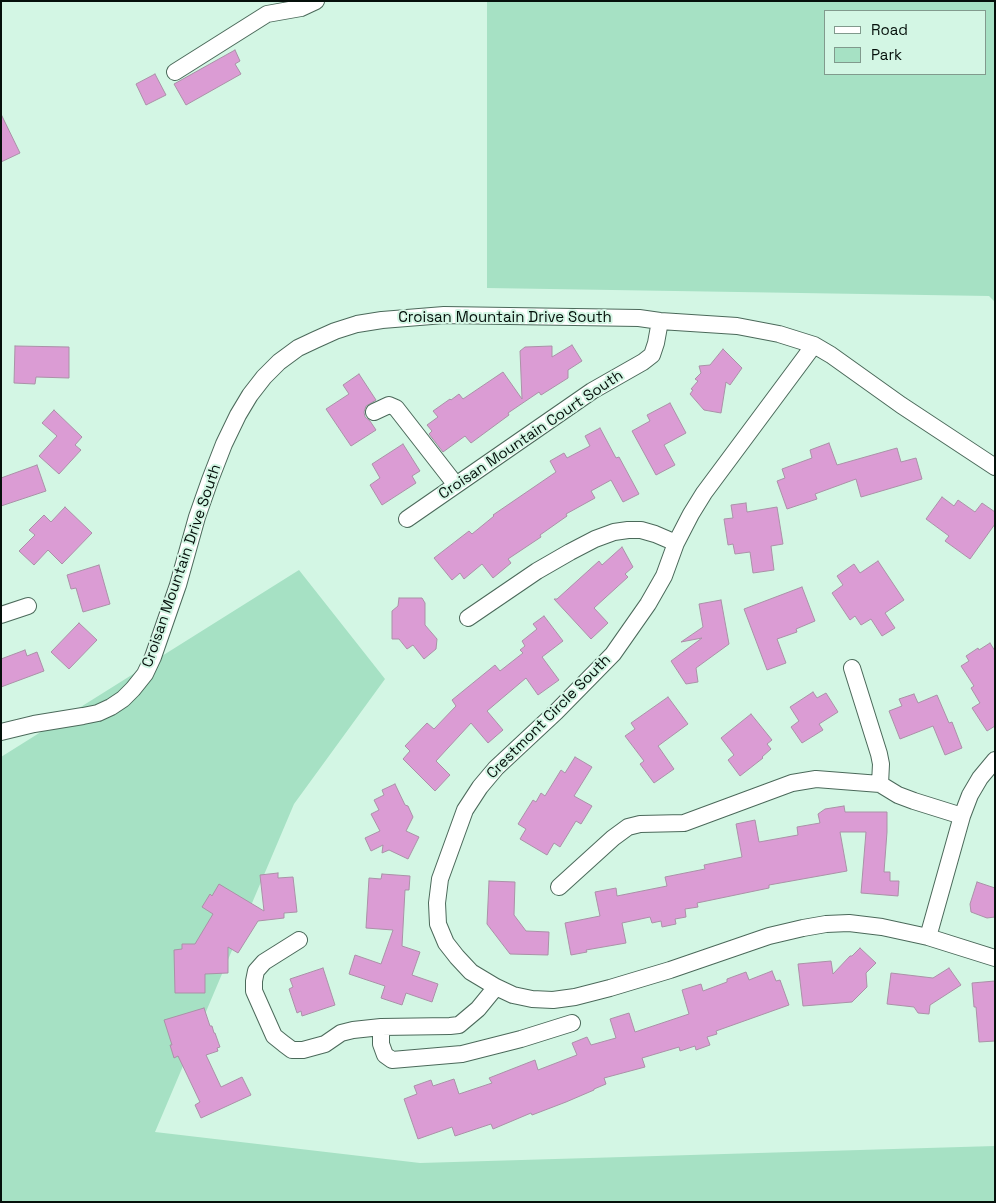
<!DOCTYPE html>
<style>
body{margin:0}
#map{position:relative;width:996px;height:1203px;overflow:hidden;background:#d3f6e4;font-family:"Space Grotesk",sans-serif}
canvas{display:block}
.frame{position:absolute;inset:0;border:2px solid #05100b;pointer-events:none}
.legend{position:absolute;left:824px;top:10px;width:162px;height:65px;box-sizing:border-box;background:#d3f6e4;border:1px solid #819a8d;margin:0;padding:6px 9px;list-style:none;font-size:15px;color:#05100b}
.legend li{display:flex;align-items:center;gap:10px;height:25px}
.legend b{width:25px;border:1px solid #819a8d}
</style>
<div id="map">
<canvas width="996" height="1203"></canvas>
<div class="frame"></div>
<ul class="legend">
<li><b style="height:6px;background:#fff"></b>Road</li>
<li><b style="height:14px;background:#a6e1c4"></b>Park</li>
</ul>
</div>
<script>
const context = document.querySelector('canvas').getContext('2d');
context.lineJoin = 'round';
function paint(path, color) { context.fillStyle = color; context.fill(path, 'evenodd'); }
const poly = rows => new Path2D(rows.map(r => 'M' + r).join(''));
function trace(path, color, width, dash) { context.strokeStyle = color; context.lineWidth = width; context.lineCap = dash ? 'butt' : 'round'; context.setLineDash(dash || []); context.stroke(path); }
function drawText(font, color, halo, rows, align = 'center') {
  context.font = font + ' "Space Grotesk",sans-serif'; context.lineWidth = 4; context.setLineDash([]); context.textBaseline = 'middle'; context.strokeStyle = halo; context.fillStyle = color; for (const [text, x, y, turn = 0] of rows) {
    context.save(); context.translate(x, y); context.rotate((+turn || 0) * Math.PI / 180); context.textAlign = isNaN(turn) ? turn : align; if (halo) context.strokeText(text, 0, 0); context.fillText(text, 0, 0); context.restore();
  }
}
const green = poly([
 [487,1,995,1,995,302,989,296,487,288],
 [825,11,985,11,985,74,825,74],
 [299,570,385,679,294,804,155,1132,420,1163,995,1146,995,1202,1,1202,1,757]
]);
const building = poly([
 [235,50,240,61,235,64,241,74,186,105,174,84,235,50],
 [155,74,166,95,146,105,136,84,155,74],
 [1,114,20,153,1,162,1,114],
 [572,345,582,361,568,370,568,378,541,395,539,392,508,413,509,415,471,443,465,436,443,452,429,434,432,431,427,425,438,417,433,411,450,399,451,400,459,394,463,399,503,372,522,399,520,351,525,347,552,346,552,357,572,345],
 [15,346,69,347,69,378,36,377,35,384,14,383,15,346],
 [723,349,742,368,730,385,726,382,721,413,704,410,690,394,693,390,691,389,698,381,695,379,701,373,699,366,710,365,723,349],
 [359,374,376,400,366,406,364,412,365,417,370,421,376,430,351,446,326,409,349,394,343,385,359,374],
 [670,403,686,433,664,445,675,465,656,475,632,431,650,421,647,415,670,403],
 [54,410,82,437,75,445,81,450,59,474,39,456,57,436,42,423,54,410],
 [600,428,616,458,619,457,639,494,623,502,611,480,591,491,595,498,566,514,567,516,540,535,541,537,508,559,511,563,493,578,482,564,464,579,460,573,452,580,434,558,469,531,472,534,494,516,493,515,556,472,550,461,564,453,567,458,590,446,585,436,600,428],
 [829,443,837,465,897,448,901,462,916,458,922,479,861,497,856,479,815,494,817,499,787,509,777,481,785,478,782,469,812,458,810,450,829,443],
 [403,444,420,471,412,476,416,483,382,505,370,485,380,478,372,464,403,444],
 [37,465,46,491,1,506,1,478,37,465],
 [942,497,954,506,958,500,975,512,982,503,995,512,995,524,970,559,945,541,949,536,926,519,942,497],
 [746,503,747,512,777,507,783,544,771,546,774,570,753,573,750,552,735,554,733,544,728,545,724,519,733,518,731,505,746,503],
 [65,507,92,533,62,564,48,550,34,565,19,551,35,535,29,530,44,515,51,522,65,507],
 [622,547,633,567,625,574,628,577,594,608,608,623,591,639,554,599,557,599,599,561,602,565,622,547],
 [878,561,904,600,885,613,895,628,882,636,871,619,861,625,855,616,850,620,832,593,843,585,837,576,854,564,860,573,878,561],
 [99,565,110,604,83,612,76,588,71,589,67,575,99,565],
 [802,587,815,621,796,629,797,632,777,639,786,663,767,670,744,609,802,587],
 [399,598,422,598,425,603,425,625,437,639,436,649,424,659,413,645,407,649,399,639,392,639,392,611,398,606,399,598],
 [721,600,729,644,696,668,698,682,686,684,671,661,702,638,681,642,703,627,699,604,721,600],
 [544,616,563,641,542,657,559,680,538,695,526,678,487,711,503,730,488,743,471,723,436,761,450,775,435,791,403,759,410,751,405,746,427,723,434,729,456,706,452,700,495,665,500,671,523,653,520,650,525,646,522,641,537,629,533,624,544,616],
 [79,623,97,640,69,669,51,652,79,623],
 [990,643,995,651,995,726,987,731,972,708,980,703,971,688,974,686,961,666,969,661,966,656,978,648,979,650,990,643],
 [25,650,27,656,37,652,44,671,1,687,1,659,25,650],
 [813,692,817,698,826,693,838,712,819,724,823,730,802,743,791,727,799,721,790,707,813,692],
 [914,694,918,703,937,695,949,723,952,722,962,748,945,755,933,726,900,739,889,711,902,706,899,699,914,694],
 [668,697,688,724,658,746,674,769,654,783,640,764,644,761,625,736,635,729,631,723,668,697],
 [751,714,772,740,767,744,771,749,762,757,763,758,740,776,728,760,734,755,721,738,751,714],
 [575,757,592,767,574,796,592,806,581,824,576,821,560,847,554,843,547,855,520,839,526,829,518,824,533,800,536,802,541,793,545,796,561,770,565,773,575,757],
 [395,784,405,805,408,806,413,817,406,831,419,837,408,859,389,850,382,853,383,845,371,851,365,838,380,831,371,814,379,810,374,800,384,795,382,790,395,784],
 [844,806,845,812,887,812,887,832,884,872,890,872,890,881,899,881,898,896,861,893,866,832,840,832,847,871,769,885,769,888,697,903,698,907,685,909,686,917,675,919,676,924,662,927,661,921,652,923,650,917,622,923,626,943,586,950,587,952,571,955,565,923,600,916,595,892,616,888,617,896,667,886,665,877,705,869,704,865,742,857,736,824,755,820,759,842,798,835,797,827,820,823,818,814,825,809,844,806],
 [278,873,278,878,293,877,297,912,284,913,284,918,258,921,238,953,228,947,228,973,205,974,205,993,175,993,174,950,182,949,182,944,195,944,213,914,202,907,210,894,212,896,219,884,264,911,260,875,278,873],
 [382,874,410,876,409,890,405,890,402,946,420,952,412,975,438,984,432,1002,406,993,402,1005,381,998,385,986,349,974,355,955,381,964,393,930,366,928,369,878,381,879,382,874],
 [489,881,515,882,514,915,526,931,549,932,548,955,510,954,487,924,489,881],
 [977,882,995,888,995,917,987,918,971,912,970,904,977,882],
 [860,948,876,963,866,973,867,987,852,1002,803,1006,798,964,831,961,833,974,850,956,852,956,860,948],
 [323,968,335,1005,302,1016,301,1011,297,1013,289,989,293,987,290,979,323,968],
 [949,968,961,985,930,1005,929,1014,918,1013,914,1007,887,1004,891,973,933,978,949,968],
 [772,971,776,981,780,980,789,1005,716,1031,717,1034,707,1037,710,1045,696,1050,695,1046,680,1051,679,1047,642,1058,645,1067,604,1078,606,1084,594,1089,594,1090,566,1102,532,1115,531,1113,493,1129,491,1124,455,1136,452,1127,418,1139,404,1099,417,1094,414,1086,431,1080,433,1086,454,1079,459,1094,492,1083,489,1078,535,1060,538,1070,577,1055,572,1043,587,1037,591,1045,616,1038,610,1019,629,1013,635,1032,689,1014,682,990,701,984,703,991,727,982,727,979,746,972,749,980,772,971],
 [995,981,995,1041,979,1042,976,1007,974,1007,972,983,995,981],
 [204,1008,210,1026,212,1026,214,1033,215,1033,220,1047,217,1048,218,1051,206,1055,221,1087,242,1077,251,1095,201,1118,195,1105,200,1102,178,1056,174,1058,170,1045,172,1045,164,1020,204,1008]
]);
const minor = poly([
 [175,72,267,14,301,8,316,1],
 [814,345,704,493,691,514,676,543,664,576,648,604,613,654,556,712,496,768,480,787,465,810,440,879,437,903,438,924,446,943,457,957,471,972,496,987,513,995,532,999,553,1000,575,997,610,988,670,970,769,936,803,928,826,924,849,923,882,927,928,937,995,958],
 [374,412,389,405,396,408,456,485],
 [407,519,592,391,643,362,652,355,656,343,660,321],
 [1,615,28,606],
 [468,618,537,571,570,552,595,539,614,532,628,530,641,530,655,534,676,543],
 [852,668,879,754,881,764,880,784],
 [1,732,34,724,83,716,98,713,111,707,123,699,133,689,145,674,153,657,178,585,197,517,210,480,224,444,238,415,250,395,264,377,279,362,298,348,315,340,335,331,357,324,382,320,444,315,639,318,660,321,737,326,779,334,814,345,831,355,901,405,995,467],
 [559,887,613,838,628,827,640,824,684,823,792,783,816,779,880,784,898,795,914,801,962,816],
 [928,937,962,816,970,795,980,778,995,760],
 [299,940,264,962,256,971,254,981,254,991,274,1036,284,1044,292,1050,303,1050,325,1044,341,1033,353,1030,381,1027,450,1026,459,1025,478,1009,496,987],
 [381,1027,381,1044,385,1055,392,1060,462,1054,521,1039,572,1023]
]);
const streetNames = [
 ["Croisan Mountain Drive South",505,318],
 ["Croisan Mountain Court South",531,435,-34],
 ["Croisan Mountain Drive South",182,566,-71],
 ["Crestmont Circle South",549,717,-45]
];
paint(green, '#a6e1c4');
paint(building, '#db9cd4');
trace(building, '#aa91a7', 1);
trace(minor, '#4b695a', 18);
trace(minor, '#fff', 16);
drawText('15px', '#05100b', '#d3f6e4', streetNames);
</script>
